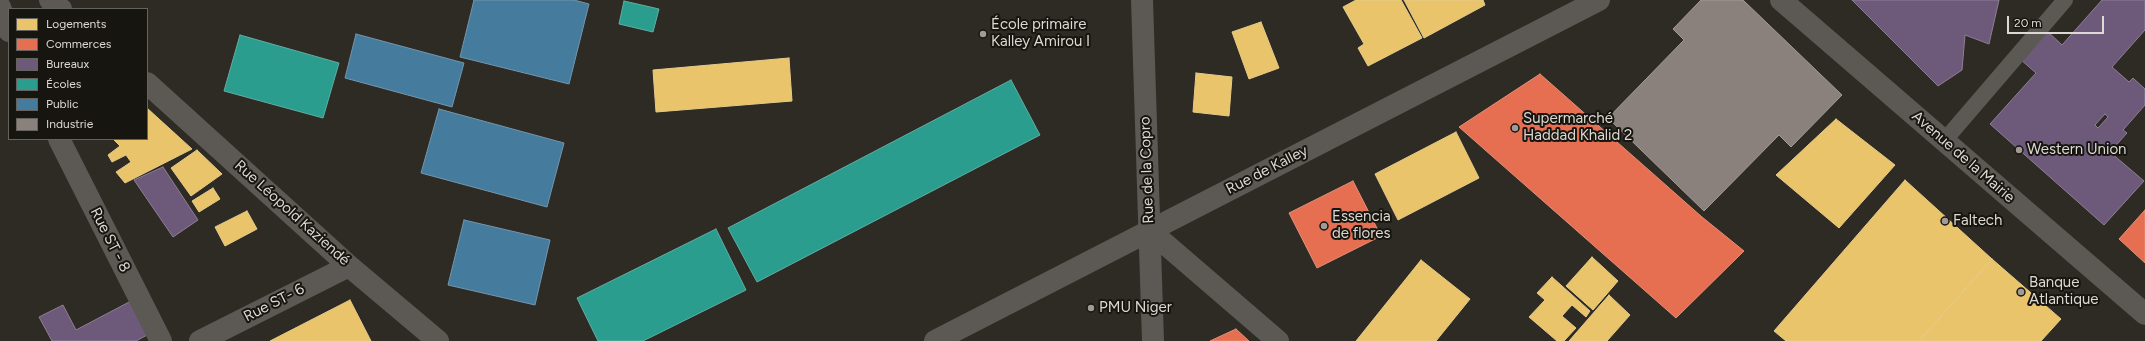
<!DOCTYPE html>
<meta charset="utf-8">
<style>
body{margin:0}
#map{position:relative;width:2145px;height:341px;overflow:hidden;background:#2e2b25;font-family:Figtree,sans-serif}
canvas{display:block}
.legend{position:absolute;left:8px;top:8px;width:140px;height:132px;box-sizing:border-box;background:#171510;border:1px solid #66635e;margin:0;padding:5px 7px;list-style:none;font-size:12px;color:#ddd9d2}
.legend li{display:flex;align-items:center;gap:8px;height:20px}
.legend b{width:20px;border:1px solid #66635e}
.scale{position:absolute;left:2007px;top:16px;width:97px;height:18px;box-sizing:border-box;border:2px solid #ddd9d2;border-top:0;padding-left:5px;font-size:12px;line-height:14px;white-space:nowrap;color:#ddd9d2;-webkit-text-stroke:3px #171510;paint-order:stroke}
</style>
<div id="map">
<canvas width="2145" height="341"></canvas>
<ul class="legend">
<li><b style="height:11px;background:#e9c46a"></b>Logements</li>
<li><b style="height:11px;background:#e76f51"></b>Commerces</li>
<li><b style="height:11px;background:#6d597a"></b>Bureaux</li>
<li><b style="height:11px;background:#2a9d8f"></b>Écoles</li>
<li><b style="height:11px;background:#457b9d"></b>Public</li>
<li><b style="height:11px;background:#8a817c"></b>Industrie</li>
</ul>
<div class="scale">20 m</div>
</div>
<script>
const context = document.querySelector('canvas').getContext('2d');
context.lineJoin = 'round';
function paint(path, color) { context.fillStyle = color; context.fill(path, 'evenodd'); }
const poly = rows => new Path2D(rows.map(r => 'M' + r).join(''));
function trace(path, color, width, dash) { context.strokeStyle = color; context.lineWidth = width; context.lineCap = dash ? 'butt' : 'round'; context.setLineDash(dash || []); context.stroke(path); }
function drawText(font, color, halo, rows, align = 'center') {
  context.font = font + ' Figtree,sans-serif'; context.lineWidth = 4; context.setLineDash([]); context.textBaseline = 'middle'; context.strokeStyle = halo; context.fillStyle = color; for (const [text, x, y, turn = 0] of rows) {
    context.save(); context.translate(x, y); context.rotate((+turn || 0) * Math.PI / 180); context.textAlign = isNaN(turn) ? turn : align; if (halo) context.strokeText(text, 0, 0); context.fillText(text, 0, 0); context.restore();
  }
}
const homes = poly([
 [1356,0,1401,0,1422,38,1368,66,1358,48,1364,44,1343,7,1356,0],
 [1404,0,1483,0,1485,5,1424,38,1404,0],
 [1261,22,1279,68,1249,79,1232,32,1261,22],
 [789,58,792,101,656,112,653,70,789,58],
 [1196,73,1232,77,1229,116,1193,112,1196,73],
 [147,108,192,149,125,183,116,172,131,162,126,155,112,162,108,155,120,146,113,139,147,139,147,108],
 [1836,119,1895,165,1839,228,1776,175,1836,119],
 [1456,132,1479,178,1398,220,1375,174,1456,132],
 [197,150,222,174,191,196,171,168,197,150],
 [1905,180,1992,259,1919,341,1786,341,1774,331,1905,180],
 [213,188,220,199,199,212,192,201,213,188],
 [247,211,257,229,225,246,215,227,247,211],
 [1592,257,1618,281,1593,310,1566,286,1592,257],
 [1992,259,2061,319,2041,341,1919,341,1992,259],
 [1421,260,1470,299,1436,341,1356,341,1421,260],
 [1552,277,1590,311,1586,317,1572,305,1562,316,1576,328,1564,341,1557,341,1529,317,1545,300,1537,293,1552,277],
 [1609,295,1630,315,1607,341,1569,341,1609,295],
 [350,300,371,341,270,341,350,300]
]);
const shops = poly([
 [1540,74,1702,217,1744,251,1676,318,1459,127,1540,74],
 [1353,181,1381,236,1317,268,1289,213,1353,181],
 [2145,210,2145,263,2119,239,2145,210],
 [1236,329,1249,341,1210,341,1236,329]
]);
const offices = poly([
 [1852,0,1999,0,1989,44,1965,35,1962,70,1938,86,1852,0],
 [2102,0,2145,0,2145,30,2112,67,2129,82,2133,78,2145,89,2145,105,2123,130,2127,133,2110,152,2144,181,2104,225,1990,124,2036,73,2020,59,2046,30,2062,45,2102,0],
 [2105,114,2108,117,2098,128,2095,125,2105,114],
 [163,167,198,220,173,237,134,180,163,167],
 [131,301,149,334,136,341,52,341,39,317,63,305,76,330,131,301]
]);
const schools = poly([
 [624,1,659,9,653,32,619,24,624,1],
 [240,35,339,63,323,118,224,91,240,35],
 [1011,80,1040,135,757,282,728,228,1011,80],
 [716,229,746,290,643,341,598,341,577,298,716,229]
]);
const public = poly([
 [474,0,574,0,589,4,569,84,460,57,474,0],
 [356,34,464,63,452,107,345,78,356,34],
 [439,109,564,143,547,207,421,173,439,109],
 [464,220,550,240,535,305,448,285,464,220]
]);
const industry = poly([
 [1701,0,1743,0,1842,95,1791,147,1779,135,1704,211,1608,118,1684,40,1673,29,1701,0]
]);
const service = poly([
 [1944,141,2065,0]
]);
const minor = poly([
 [50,0,61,9],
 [0,7,9,31],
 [147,83,349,266,438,341],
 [59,139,161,341],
 [1149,230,1278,341],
 [200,341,349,266]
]);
const tertiary = poly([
 [1142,0,1153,341],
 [1781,0,2145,314],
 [935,341,1599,0]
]);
const markers = [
 [983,34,4,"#a09c95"],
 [1515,128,4,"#a09c95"],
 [2019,150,4,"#a09c95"],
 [1945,221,4,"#a09c95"],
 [1324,226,4,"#a09c95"],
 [2021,292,4,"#a09c95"],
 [1091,308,4,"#a09c95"]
];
const poiNames = [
 ["École primaire",991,25],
 ["Kalley Amirou I",991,42],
 ["Supermarché",1523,119],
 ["Haddad Khalid 2",1523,136],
 ["Western Union",2027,150],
 ["Essencia",1332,217],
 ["de flores",1332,234],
 ["Faltech",1953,221],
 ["Banque",2029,283],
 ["Atlantique",2029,300],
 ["PMU Niger",1099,308]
];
const streetNames = [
 ["Avenue de la Mairie",1963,157,41],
 ["Rue de la Copro",1147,170,-92],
 ["Rue de Kalley",1267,170,-27],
 ["Rue Léopold Kaziendé",292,213,42],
 ["Rue ST - 8",110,240,63],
 ["Rue ST- 6",274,303,-27]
];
paint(homes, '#e9c46a');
trace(homes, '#e5ca89', 1);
paint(shops, '#e76f51');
trace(shops, '#e48f78', 1);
paint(offices, '#6d597a');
trace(offices, '#8f7f94', 1);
paint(schools, '#2a9d8f');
trace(schools, '#60afa3', 1);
paint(public, '#457b9d');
trace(public, '#7397ad', 1);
paint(industry, '#8a817c');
trace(industry, '#a39b96', 1);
trace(service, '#5c5955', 16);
trace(minor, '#5c5955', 22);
trace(tertiary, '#5c5955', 22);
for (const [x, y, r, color] of markers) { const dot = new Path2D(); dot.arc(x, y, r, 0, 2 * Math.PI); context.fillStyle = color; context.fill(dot); trace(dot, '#171510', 1.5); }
drawText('15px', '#ddd9d2', '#171510', poiNames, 'left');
drawText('15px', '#ddd9d2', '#171510', streetNames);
</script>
